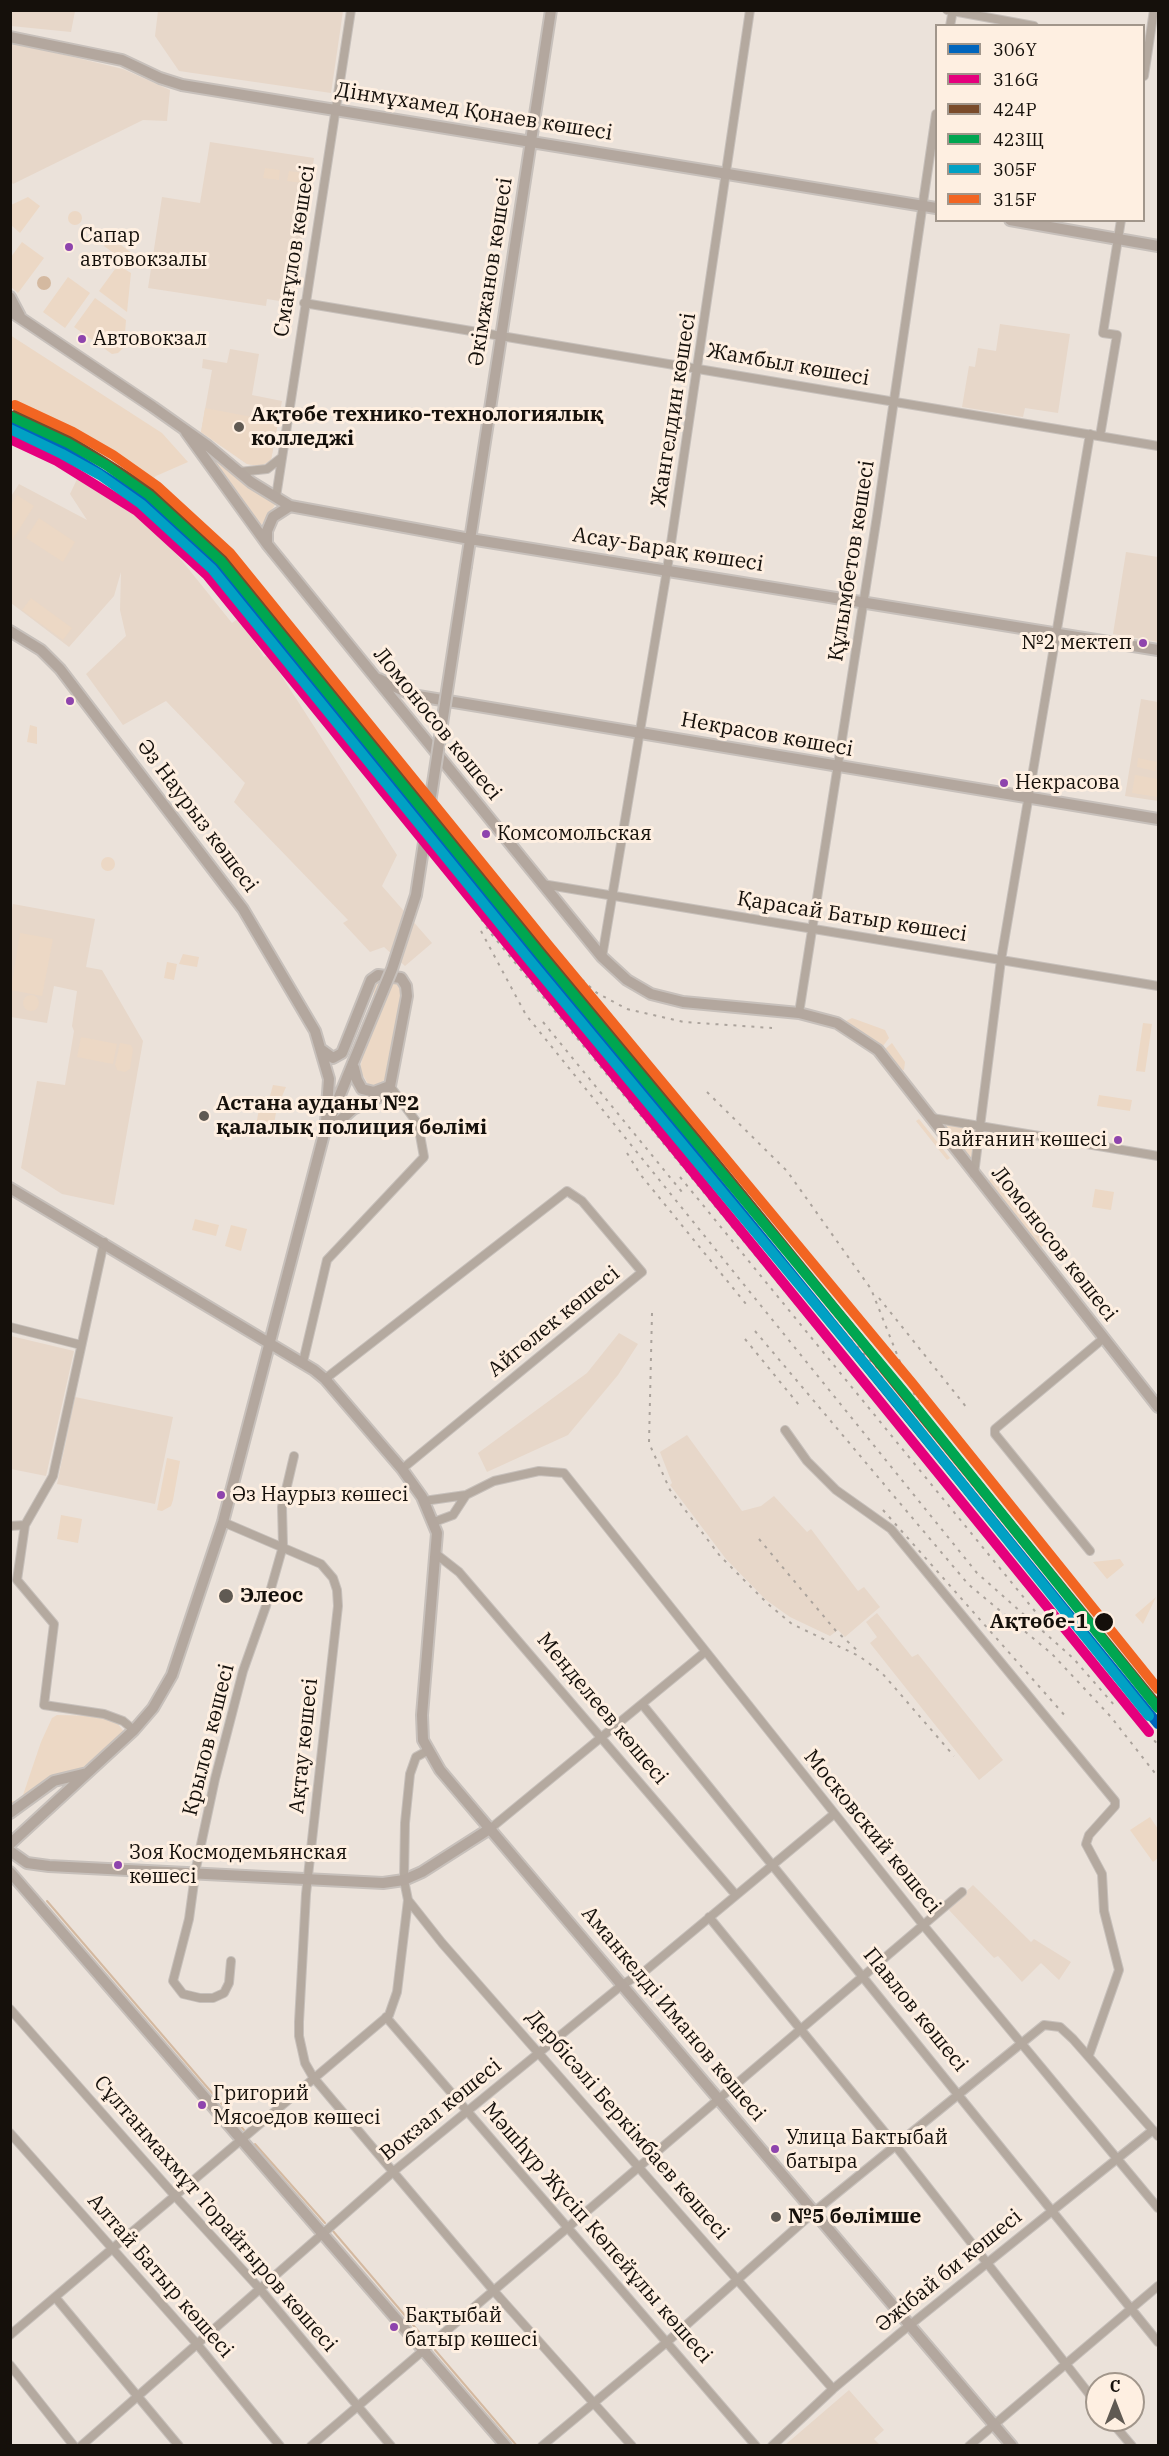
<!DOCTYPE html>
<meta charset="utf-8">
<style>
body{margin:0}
#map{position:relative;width:1169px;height:2456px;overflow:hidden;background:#ebe2da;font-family:"IBM Plex Serif",serif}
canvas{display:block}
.frame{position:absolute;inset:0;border:12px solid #15100b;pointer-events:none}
.legend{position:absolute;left:935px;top:24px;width:210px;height:198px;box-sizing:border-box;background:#feefe1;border:2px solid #a1968b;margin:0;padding:8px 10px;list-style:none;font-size:18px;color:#15100b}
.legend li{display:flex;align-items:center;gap:12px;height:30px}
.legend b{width:30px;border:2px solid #a1968b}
.north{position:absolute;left:1085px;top:2372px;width:60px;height:60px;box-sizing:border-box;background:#feefe1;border:2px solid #a1968b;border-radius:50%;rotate:0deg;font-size:16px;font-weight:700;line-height:24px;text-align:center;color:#15100b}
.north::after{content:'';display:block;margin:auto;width:21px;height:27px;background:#605a53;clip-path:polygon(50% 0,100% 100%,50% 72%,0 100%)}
</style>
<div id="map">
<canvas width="1169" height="2456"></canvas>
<div class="frame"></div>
<ul class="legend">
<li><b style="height:8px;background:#0065bd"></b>306Y</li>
<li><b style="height:8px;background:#e5007d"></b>316G</li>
<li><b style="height:8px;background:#7a4b2a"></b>424Р</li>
<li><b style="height:8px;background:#00a651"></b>423Щ</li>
<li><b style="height:8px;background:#01a1c4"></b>305F</li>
<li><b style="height:8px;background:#f26522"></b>315F</li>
</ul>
<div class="north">С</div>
</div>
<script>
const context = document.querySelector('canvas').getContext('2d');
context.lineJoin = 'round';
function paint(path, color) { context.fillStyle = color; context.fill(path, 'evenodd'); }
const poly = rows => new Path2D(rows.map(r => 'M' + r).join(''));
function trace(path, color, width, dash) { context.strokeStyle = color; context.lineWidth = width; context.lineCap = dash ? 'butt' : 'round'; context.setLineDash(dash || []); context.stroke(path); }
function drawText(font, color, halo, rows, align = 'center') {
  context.font = font + ' "IBM Plex Serif",serif'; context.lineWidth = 6; context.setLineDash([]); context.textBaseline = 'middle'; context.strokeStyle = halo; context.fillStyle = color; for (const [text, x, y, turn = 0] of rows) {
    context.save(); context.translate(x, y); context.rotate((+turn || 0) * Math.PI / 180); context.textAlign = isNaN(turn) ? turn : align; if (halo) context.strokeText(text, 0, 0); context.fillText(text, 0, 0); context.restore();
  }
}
const built = poly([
 [10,11,11,10,75,11,71,32,11,26],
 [158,11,343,11,331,93,179,71,155,36],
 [11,42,123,69,170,90,167,121,143,120,13,184,11,182],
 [210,142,314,158,292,303,267,299,266,306,148,288,162,197,200,203],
 [1000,324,1070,334,1058,413,1025,408,1023,417,962,407,969,366,975,367,978,348,996,351],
 [230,349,259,354,252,395,282,401,271,460,261,466,247,464,201,432,212,370,202,368,203,359,227,363],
 [79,475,144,519,162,536,232,623,239,618,264,657,268,655,397,855,382,886,432,943,405,966,384,947,370,952,343,923,348,920,234,802,245,783,166,701,123,725,86,674,126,636,120,610,121,572,114,596,69,647,11,603,10,498,19,484,87,520,70,494],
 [1126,552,1158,557,1158,642,1113,634],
 [1141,699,1158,702,1158,801,1125,796],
 [13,904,95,919,86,967,102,970,143,1041,114,1205,62,1194,21,1168,37,1081,65,1085,74,1031,72,1026,77,991,54,986,47,1023,11,1017,10,920],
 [619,1333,638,1344,618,1375,568,1435,487,1472,478,1453,587,1373],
 [11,1336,74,1351,46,1476,11,1469],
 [75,1397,173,1417,155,1504,57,1484],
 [687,1435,742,1511,761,1506,774,1496,807,1532,811,1529,858,1591,864,1587,880,1607,845,1637,838,1630,830,1636,790,1617,766,1600,726,1559,670,1485,672,1483,660,1452],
 [877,1613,912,1657,918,1654,1003,1760,979,1780,870,1643,877,1637,866,1622],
 [973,1885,1031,1942,1034,1939,1071,1962,1059,1980,1041,1963,1022,1982,998,1956,994,1958,948,1909],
 [849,2390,884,2430,874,2439,880,2445,785,2445]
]);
const green = poly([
 [265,168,280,170,279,180,263,178],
 [289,171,304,173,303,183,287,181],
 [28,197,40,206,20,233,11,225,11,205],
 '68 218a7 7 0 1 1 14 0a7 7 0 1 1-14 0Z',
 [110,237,136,256,134,268,104,246],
 [22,242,44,258,18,293,11,287,11,257],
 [118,265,131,273,127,312,99,291],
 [68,277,90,293,65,328,43,312],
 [95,298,126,320,124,347,118,353,112,354,74,327],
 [10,335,162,433,188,462,156,476,149,482,52,425,11,406],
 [205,408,278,422,271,460,261,466,247,464,201,432],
 [198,446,245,485,277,502,260,527],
 [17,495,34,506,11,542,11,505],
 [39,518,75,542,63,562,26,538],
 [31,598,72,628,63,640,22,610],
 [30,725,37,727,37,744,27,742],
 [1138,758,1157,762,1155,771,1137,767],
 [1135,775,1158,779,1158,797,1132,793],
 '101 864a7 7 0 1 1 14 0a7 7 0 1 1-14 0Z',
 [20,933,53,939,42,996,11,990],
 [183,954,199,957,197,967,179,964],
 [167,962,177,964,174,980,164,978],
 [383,979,397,982,402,992,387,1078,376,1086,368,1084,360,1070,375,986],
 '23 1003a8 8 0 1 1 16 0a8 8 0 1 1-16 0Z',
 [852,1018,885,1030,889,1038,883,1046,878,1046,844,1022],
 [1143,1023,1152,1024,1145,1072,1136,1071],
 [81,1037,117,1044,113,1064,77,1057],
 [120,1043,131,1045,133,1049,130,1069,125,1072,117,1070,115,1065],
 [892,1043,905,1062,904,1070,899,1069,884,1050],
 [273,1085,286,1087,280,1101,270,1096],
 [1099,1095,1132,1100,1130,1111,1097,1106],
 [261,1099,278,1102,273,1129,256,1125],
 [919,1119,950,1158,947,1160,916,1121],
 [940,1123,976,1129,971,1162],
 [993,1177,1045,1244,1040,1248,988,1181],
 [1095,1189,1114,1192,1111,1210,1092,1207],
 [195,1219,219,1225,216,1236,192,1230],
 [231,1225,247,1229,241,1251,225,1246],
 [167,1458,180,1461,173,1500,171,1506,162,1511,157,1510],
 [61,1515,82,1519,78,1543,57,1539],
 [1120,1559,1124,1565,1107,1579,1093,1562],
 [1156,1597,1143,1624,1135,1615],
 [57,1715,99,1716,118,1724,124,1732,81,1769,11,1811,11,1801,17,1801,23,1795,41,1742,52,1718],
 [1150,1817,1158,1829,1158,1858,1153,1862,1130,1830]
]);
const water = poly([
 '37 283a7 7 0 1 1 14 0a7 7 0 1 1-14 0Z'
]);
const stream = poly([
 [47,1901,244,2130],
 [255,2144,325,2223],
 [333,2231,425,2339],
 [435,2350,517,2446]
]);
const street = poly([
 [947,10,1034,26],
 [950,26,953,10],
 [1144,76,1154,10],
 [304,303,1158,446],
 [1100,436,1117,335,1103,333,1121,220],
 [239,472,267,469,281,458],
 [276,497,351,10],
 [542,884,1158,986],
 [602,957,667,570,750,10],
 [799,1013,877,516,936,114],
 [932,1118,1158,1156],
 [974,1174,1001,960,1090,434],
 [104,1242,53,1476,25,1525,17,1580,54,1624,44,1705,104,1714,123,1721,134,1730],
 [10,1327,81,1345],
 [303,1362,327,1260,424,1157,418,1124,390,1086],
 [325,1379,567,1191,582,1201,642,1272,402,1469],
 [785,1430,807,1461,836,1490,891,1529,1115,1801,1115,1806,1089,1835,1086,1844,1102,1874,1104,1911,1119,1970,1089,2055],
 [424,1501,466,1495],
 [223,1522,321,1564,333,1578,337,1590,338,1606,306,1894,299,2022,299,2036,305,2063,313,2077,493,2290,632,2446],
 [434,1522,453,1515,466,1495,494,1481,539,1471,564,1473,924,1926,1158,2208],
 [10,1526,25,1525],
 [1090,1551,995,1434,995,1429,1104,1338],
 [436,1554,459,1572,735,1894],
 [642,1704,1158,2342],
 [429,1750,416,1757,410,1774,405,1823,404,1880,408,1900,442,1943,833,2389],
 [491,1828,705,1652],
 [709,1917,895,2145,1097,2404],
 [231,1961,229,1983,224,1993,213,1998,200,1998,183,1994,173,1981,189,1919,196,1868,215,1779,243,1671,266,1606,283,1546,282,1507,294,1456],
 [10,2009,176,2197,260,2289,391,2446],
 [386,2017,756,2446],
 [10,2133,197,2344,280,2446],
 [55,2297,179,2446],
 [10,2335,389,2015,397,1992,408,1900],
 [10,2365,74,2446],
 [1110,2420,1132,2446],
 [81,2446,394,2171,622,1985,645,1971,834,1814],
 [311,2446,962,1892],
 [542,2446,667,2342,815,2211,1044,2025,1060,2027,1073,2039,1158,2136],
 [772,2446,833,2389,900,2333,1153,2130],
 [969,2446,1158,2286]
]);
const secondary = poly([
 [10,37,122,60,160,78,182,85,936,208],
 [1010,220,1158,246],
 [10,297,20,316],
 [10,311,153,407,208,446,251,482,290,506,470,539,1158,650],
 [186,432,267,544,602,957,627,980,651,994,683,1002,799,1013,837,1023,878,1050,1158,1407],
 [267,544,267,531,273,517,290,506],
 [466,566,551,10],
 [10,631,41,650,60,669,243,909,315,1031,329,1079,326,1122],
 [379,679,412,695,1158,819],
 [322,1050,333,1058,342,1053,371,980,378,975,401,978,406,986,407,996,390,1086,386,1094,353,1109,329,1130],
 [353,1064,357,1080,362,1089,374,1092,387,1087],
 [10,1188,314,1370,325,1379,402,1469,422,1497,437,1533,422,1715,423,1740,440,1770,1012,2446],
 [10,1813,54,1781,87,1773],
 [10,1844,134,1730,153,1708,172,1675,223,1522,324,1134,353,1063],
 [10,1851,27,1863,49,1866,383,1883,404,1880,422,1872,491,1828],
 [10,1872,506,2446]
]);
const rail = poly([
 [423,828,489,931,1158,1745],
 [508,914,597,993,627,1009,684,1022,772,1028],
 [481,931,526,1015,977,1573,1073,1658,1115,1706],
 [540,954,566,996],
 [543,1022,682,1192],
 [599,1038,641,1104],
 [707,1092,787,1171,871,1289,908,1382,930,1424],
 [627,1153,640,1174,746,1304],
 [680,1177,1043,1621],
 [879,1298,967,1408],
 [820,1307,919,1412],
 [652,1313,649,1443,670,1490,720,1556,768,1604,792,1624,859,1656,882,1673,954,1756],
 [755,1331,968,1584,1052,1654,1111,1717,1158,1777],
 [745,1339,799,1405],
 [883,1510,1067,1718],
 [759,1539,836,1631,858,1651]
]);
const secondaryBridge = poly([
 [353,1063,392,969,416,895,466,566]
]);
const rail1 = poly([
 [10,426,63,450,144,501,216,567,1158,1724]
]);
const rail2 = poly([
 [10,439,57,461,137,511,207,575,1149,1732]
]);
const rail3 = poly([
 [15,415,69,440,150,491,225,559,1158,1706]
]);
const rail4 = poly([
 [10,416,68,443,106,465,149,495,221,561,540,954,903,1391,1158,1708]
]);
const rail5 = poly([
 [10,429,62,454,100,475,141,504,212,569,531,962,894,1399,1149,1716]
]);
const rail6 = poly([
 [15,405,73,432,113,455,157,486,230,553,549,946,912,1383,1158,1689]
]);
const markers = [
 [69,247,5,"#8e44ad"],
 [82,339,5,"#8e44ad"],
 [239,427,6,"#605a53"],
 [1143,643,5,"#8e44ad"],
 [70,701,5,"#8e44ad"],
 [1004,783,5,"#8e44ad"],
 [486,834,5,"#8e44ad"],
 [204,1116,6,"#605a53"],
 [1118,1140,5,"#8e44ad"],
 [221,1495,5,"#8e44ad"],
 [226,1596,8,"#605a53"],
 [1104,1622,10,"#15100b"],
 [118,1865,5,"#8e44ad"],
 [202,2105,5,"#8e44ad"],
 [775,2149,5,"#8e44ad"],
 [776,2217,6,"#605a53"],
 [394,2327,5,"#8e44ad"]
];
const busNames = [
 ["Сапар",80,236],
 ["автовокзалы",80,260],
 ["Автовокзал",93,339],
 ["№2 мектеп",1132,643,"right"],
 ["Некрасова",1015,783],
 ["Комсомольская",497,834],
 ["Байғанин көшесі",1107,1140,"right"],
 ["Әз Наурыз көшесі",232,1495],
 ["Зоя Космодемьянская",129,1853],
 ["көшесі",129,1877],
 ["Григорий",213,2094],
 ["Мясоедов көшесі",213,2118],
 ["Улица Бактыбай",786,2138],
 ["батыра",786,2162],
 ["Бақтыбай",405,2316],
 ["батыр көшесі",405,2340]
];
const streetNames = [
 ["Дінмұхамед Қонаев көшесі",474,112,9],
 ["Смағұлов көшесі",295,251,-81],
 ["Әкімжанов көшесі",491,272,-81],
 ["Жамбыл көшесі",788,365,10],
 ["Жангелдин көшесі",674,410,-81],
 ["Асау-Барақ көшесі",668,550,9],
 ["Құлымбетов көшесі",852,561,-81],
 ["Ломоносов көшесі",437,724,51],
 ["Некрасов көшесі",767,735,10],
 ["Әз Наурыз көшесі",197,816,53],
 ["Қарасай Батыр көшесі",852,917,9],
 ["Ломоносов көшесі",1054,1244,52],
 ["Айгөлек көшесі",554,1322,-39],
 ["Менделеев көшесі",602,1709,50],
 ["Крылов көшесі",209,1740,-76],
 ["Ақтау көшесі",304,1746,-84],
 ["Московский көшесі",872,1832,51],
 ["Павлов көшесі",915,2010,51],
 ["Аманкелді Иманов көшесі",673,2014,50],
 ["Вокзал көшесі",441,2110,-39],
 ["Дербісәлі Беркімбаев көшесі",627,2125,49],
 ["Сұлтанмахмұт Торайғыров көшесі",215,2214,49],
 ["Мәшһүр Жүсіп Көпейұлы көшесі",597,2233,49],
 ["Әжібай би көшесі",949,2271,-39],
 ["Алтай Батыр көшесі",160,2276,49]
];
const poiNames = [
 ["Ақтөбе технико-технологиялық",251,415],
 ["колледжі",251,439],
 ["Астана ауданы №2",216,1104],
 ["қалалық полиция бөлімі",216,1128],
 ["Элеос",240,1596],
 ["№5 бөлімше",788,2217]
];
const stopNames = [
 ["Ақтөбе-1",1088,1622]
];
paint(built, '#e7d7c9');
paint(green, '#ecd8c5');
paint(water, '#d4b9a0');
trace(stream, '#d4b9a0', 2);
trace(street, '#c7c0bb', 10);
trace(secondary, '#c7c0bb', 14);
trace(street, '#b4a99f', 8);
trace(secondary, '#b3a79e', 10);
trace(rail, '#aba39c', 2, [3, 6]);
trace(secondaryBridge, '#c7c0bb', 14, []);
trace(secondaryBridge, '#b3a79e', 10);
trace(rail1, '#0065bd', 10);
trace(rail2, '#e5007d', 10);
trace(rail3, '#7a4b2a', 10);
trace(rail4, '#00a651', 10);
trace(rail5, '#01a1c4', 10);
trace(rail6, '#f26522', 10);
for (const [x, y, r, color] of markers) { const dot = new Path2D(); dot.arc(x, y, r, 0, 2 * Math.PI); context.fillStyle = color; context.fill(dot); trace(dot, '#feefe1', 2); }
drawText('20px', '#15100b', '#feefe1', busNames, 'left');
drawText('21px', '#15100b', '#feefe1', streetNames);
drawText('bold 21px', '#15100b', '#feefe1', poiNames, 'left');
drawText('bold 21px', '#15100b', '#feefe1', stopNames, 'right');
</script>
